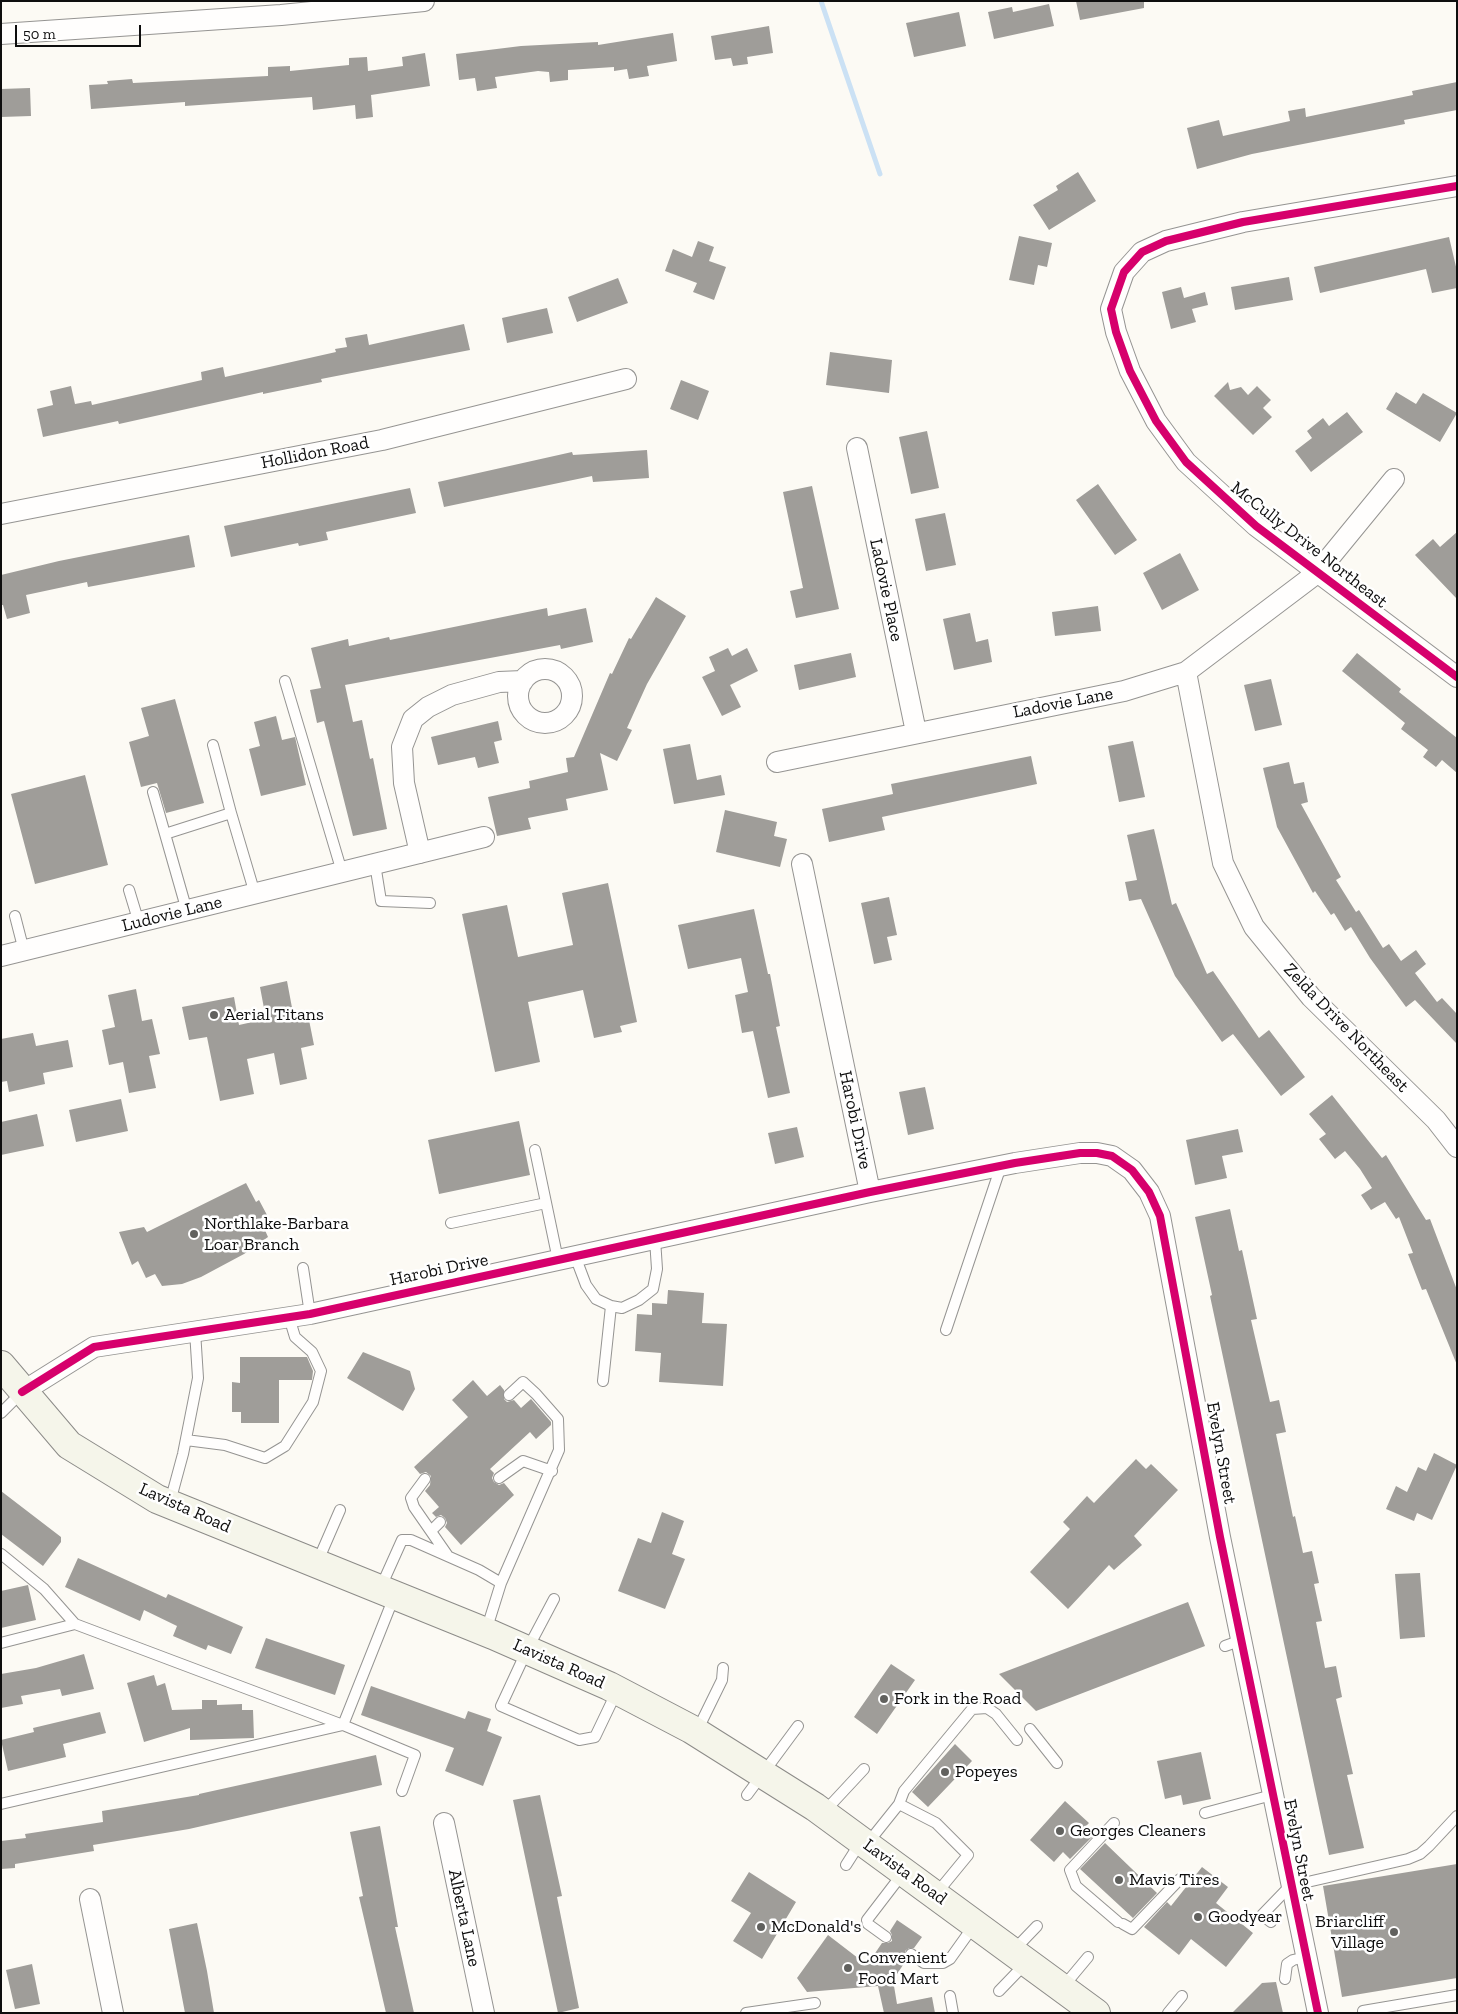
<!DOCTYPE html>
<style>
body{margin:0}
#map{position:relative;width:1458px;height:2014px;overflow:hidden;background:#fcfaf4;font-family:"Zilla Slab",serif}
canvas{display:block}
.frame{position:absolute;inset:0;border:2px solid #0e0e0e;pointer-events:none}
.scale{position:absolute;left:15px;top:25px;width:126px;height:22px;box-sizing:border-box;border:2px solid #0e0e0e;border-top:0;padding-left:6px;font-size:15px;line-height:18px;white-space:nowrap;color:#0e0e0e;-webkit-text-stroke:4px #fff;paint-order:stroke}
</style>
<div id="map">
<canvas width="1458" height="2014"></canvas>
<div class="frame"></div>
<div class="scale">50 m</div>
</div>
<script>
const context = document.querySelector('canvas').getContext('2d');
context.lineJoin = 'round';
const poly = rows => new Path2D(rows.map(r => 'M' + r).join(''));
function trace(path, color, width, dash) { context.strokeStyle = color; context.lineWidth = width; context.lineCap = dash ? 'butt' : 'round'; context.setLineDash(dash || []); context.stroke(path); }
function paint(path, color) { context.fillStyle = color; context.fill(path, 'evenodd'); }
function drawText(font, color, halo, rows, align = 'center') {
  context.font = font + ' "Zilla Slab",serif'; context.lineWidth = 5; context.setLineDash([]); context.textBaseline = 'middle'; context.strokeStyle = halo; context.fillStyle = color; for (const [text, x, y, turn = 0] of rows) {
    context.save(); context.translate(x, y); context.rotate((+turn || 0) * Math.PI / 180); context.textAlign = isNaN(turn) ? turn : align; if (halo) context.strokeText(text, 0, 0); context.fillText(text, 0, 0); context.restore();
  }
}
const stream = poly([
 [821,1,880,174]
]);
const building = poly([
 [1076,1,1144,1,1144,8,1080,20],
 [1049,4,1054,26,994,39,988,12,1012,7,1013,12],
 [959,12,966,46,914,57,906,23],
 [769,26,773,53,747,57,748,64,733,66,731,58,715,60,711,36],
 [673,33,677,61,647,66,649,76,629,79,627,69,614,71,614,67,568,70,568,80,550,82,549,72,538,71,495,77,497,88,477,91,475,78,459,80,456,54,521,46,598,42,598,45],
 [425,53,430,86,371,95,373,117,356,119,355,105,313,110,312,97,185,106,185,102,91,109,89,85,108,84,107,81,132,79,133,83,268,76,268,67,290,66,290,71,349,65,349,58,367,57,368,71,403,66,402,57],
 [1457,82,1457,110,1404,120,1405,124,1252,154,1197,169,1187,128,1219,120,1223,136,1290,121,1288,111,1305,108,1306,117,1413,95,1412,91],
 [30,88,31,116,1,117,1,89],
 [1078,172,1096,201,1049,230,1033,205,1058,190,1056,186],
 [1019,236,1052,243,1047,267,1038,265,1034,285,1009,280],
 [1449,237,1457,271,1457,288,1432,293,1426,269,1320,293,1314,267],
 [698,241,714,247,709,261,726,267,714,300,693,292,697,283,665,271,673,249,692,257],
 [1289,277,1293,300,1235,310,1231,287],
 [618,278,628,303,577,322,568,297],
 [1181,287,1184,298,1205,292,1208,305,1192,309,1196,322,1171,329,1162,292],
 [547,308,553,333,507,343,502,318],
 [464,324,470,350,321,379,322,382,263,394,263,392,119,424,118,421,43,437,37,409,53,405,50,391,71,386,75,404,91,401,92,405,202,380,201,372,223,367,225,377,336,352,335,349,347,347,345,338,367,334,369,345],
 [830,352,892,360,889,393,826,385],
 [681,380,709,391,698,420,670,409],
 [1228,382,1230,390,1241,387,1248,395,1257,386,1271,400,1263,408,1272,417,1253,435,1214,396],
 [1396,392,1416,404,1423,393,1457,413,1440,442,1386,409],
 [1347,412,1363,432,1311,472,1295,451,1312,438,1307,431,1323,418,1329,426],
 [927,431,939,488,911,494,899,437],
 [647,450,649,478,593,482,592,476,444,507,438,482,572,452,573,455],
 [1098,484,1137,540,1115,555,1076,500],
 [812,486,839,609,796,618,790,591,803,588,783,492],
 [410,488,416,513,326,532,328,540,299,546,298,543,231,557,224,526],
 [945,513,956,565,926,571,915,519],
 [1457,532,1457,599,1415,555,1433,539,1440,547],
 [189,535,195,567,88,587,87,582,26,595,30,613,7,619,3,605,1,605,1,575,59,561],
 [1180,553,1199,590,1162,610,1143,573],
 [656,597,686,616,647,684,627,728,632,730,617,761,600,753,608,790,566,799,568,810,528,818,531,829,497,836,488,797,530,788,529,781,568,772,566,758,574,757,610,673,612,674,629,638,631,639],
 [1098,606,1101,631,1055,636,1052,612],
 [547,608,548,616,586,608,593,642,561,649,560,645,345,685,353,722,362,720,370,759,373,758,387,829,353,836,324,721,317,723,310,690,321,688,311,648,348,639,349,646,389,637,390,640],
 [970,613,976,642,988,639,992,662,954,670,943,619],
 [728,648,732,656,747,648,758,671,730,685,741,707,722,716,702,677,715,671,709,657],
 [851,653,856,677,799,690,794,665],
 [1357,653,1401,689,1399,692,1457,738,1457,773,1442,760,1436,767,1423,757,1428,750,1401,729,1405,723,1342,671],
 [1271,679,1282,725,1255,731,1244,685],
 [175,699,204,803,166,813,157,783,141,787,129,742,149,736,141,708],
 [276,716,282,740,295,737,306,785,261,796,249,749,260,746,254,722],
 [498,721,502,740,494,742,499,763,478,768,475,757,438,765,431,737],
 [1133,741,1145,797,1119,802,1108,746],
 [690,744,697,780,721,775,725,795,674,804,663,749],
 [1031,756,1037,784,882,817,885,830,829,842,822,809,893,794,891,784],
 [1289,762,1294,784,1304,782,1308,802,1301,804,1341,877,1336,880,1356,912,1359,910,1383,948,1389,944,1401,961,1416,950,1426,964,1415,973,1437,1002,1442,998,1457,1014,1457,1044,1415,1000,1406,1007,1370,958,1351,927,1345,931,1334,913,1331,915,1315,891,1313,893,1277,827,1263,768],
 [85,775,108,865,35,884,11,794],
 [725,810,777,822,774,836,787,839,780,867,716,852],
 [1154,829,1172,905,1176,903,1207,974,1213,971,1259,1038,1269,1030,1305,1077,1281,1096,1233,1034,1222,1042,1175,976,1141,899,1129,901,1125,882,1137,880,1127,835],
 [608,883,637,1022,620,1026,622,1032,594,1038,583,990,528,1002,540,1062,495,1072,462,914,507,905,518,957,573,945,562,893],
 [889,897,897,935,887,937,892,960,874,964,861,903],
 [754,909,768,974,770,974,780,1026,776,1027,790,1093,768,1098,753,1031,742,1033,735,995,748,992,741,958,688,969,678,925],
 [287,981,293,1013,307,1010,314,1045,301,1048,307,1079,280,1085,274,1053,247,1059,254,1094,220,1101,207,1037,189,1040,182,1007,234,997,239,1025,266,1019,260,987],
 [136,989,142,1021,152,1019,160,1054,149,1056,156,1088,129,1093,123,1062,109,1065,102,1030,115,1027,108,995],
 [33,1033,36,1046,68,1040,73,1067,43,1073,45,1084,9,1092,7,1081,1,1082,1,1039],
 [925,1087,934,1129,908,1135,899,1092],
 [1332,1095,1382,1158,1386,1155,1426,1220,1430,1219,1457,1290,1457,1365,1426,1289,1422,1290,1408,1254,1413,1253,1399,1217,1396,1219,1385,1202,1371,1210,1361,1195,1372,1188,1360,1169,1345,1151,1335,1159,1319,1139,1326,1134,1309,1114],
 [121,1099,128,1131,76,1142,69,1110],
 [37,1114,44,1146,1,1155,1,1122],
 [519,1121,530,1175,439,1194,428,1140],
 [797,1127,804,1157,775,1164,768,1133],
 [1238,1129,1243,1152,1222,1156,1227,1178,1195,1185,1186,1140],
 [246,1183,256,1202,259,1200,267,1215,260,1219,268,1237,244,1254,201,1277,182,1284,162,1286,155,1274,146,1278,138,1261,132,1265,119,1232,144,1227,147,1232],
 [1230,1209,1239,1251,1242,1250,1257,1319,1251,1320,1270,1402,1279,1400,1286,1432,1276,1434,1293,1517,1295,1516,1303,1553,1312,1551,1319,1583,1314,1584,1322,1621,1316,1622,1325,1668,1336,1666,1342,1697,1336,1699,1353,1774,1347,1775,1364,1848,1329,1855,1210,1296,1212,1295,1195,1217],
 [668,1290,704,1293,702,1323,727,1324,723,1386,659,1382,661,1353,635,1351,637,1314,652,1315,652,1303,667,1304],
 [363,1352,410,1371,415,1389,403,1411,347,1378],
 [240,1357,307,1357,313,1371,312,1380,279,1380,279,1423,241,1423,241,1412,232,1412,232,1382,240,1383],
 [473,1380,487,1396,500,1385,504,1390,504,1399,507,1402,514,1400,521,1408,531,1399,551,1422,551,1425,536,1439,530,1432,490,1469,494,1473,492,1478,494,1482,499,1485,504,1483,514,1495,461,1545,445,1527,447,1523,445,1518,441,1515,436,1517,432,1513,439,1507,425,1491,430,1485,431,1476,426,1472,420,1474,414,1467,468,1417,452,1400],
 [1434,1453,1457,1465,1432,1520,1417,1513,1414,1521,1386,1509,1396,1486,1407,1492,1418,1467,1426,1471],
 [1136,1459,1146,1469,1151,1464,1178,1490,1134,1536,1142,1545,1114,1570,1109,1565,1068,1609,1030,1572,1070,1529,1063,1522,1087,1496,1094,1503],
 [1,1491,61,1537,61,1542,43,1566,1,1534],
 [662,1512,684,1521,672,1554,685,1559,665,1609,618,1591,638,1538,651,1543],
 [78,1558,166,1598,168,1594,243,1627,231,1654,208,1645,206,1650,173,1636,177,1626,144,1610,140,1621,65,1587],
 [1420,1573,1425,1637,1400,1639,1395,1574],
 [28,1585,36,1620,1,1628,1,1591],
 [1188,1602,1205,1646,1036,1711,999,1674],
 [266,1638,345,1665,335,1695,255,1668],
 [84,1654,94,1689,62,1696,60,1689,21,1696,23,1704,1,1708,1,1674,36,1668],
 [891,1664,915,1680,877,1734,854,1717],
 [154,1675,157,1686,165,1683,172,1710,202,1709,202,1700,217,1700,217,1705,242,1704,242,1710,253,1710,254,1738,190,1740,190,1728,144,1742,127,1683],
 [371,1686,465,1719,468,1711,491,1719,487,1731,502,1737,483,1786,445,1771,454,1748,361,1715],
 [100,1712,106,1733,63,1744,66,1757,8,1771,1,1740,34,1732,33,1728],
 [955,1744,972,1761,928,1807,912,1792],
 [1201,1752,1211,1799,1183,1805,1181,1795,1165,1799,1157,1761],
 [376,1755,382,1785,189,1829,93,1845,94,1851,15,1864,15,1868,1,1869,1,1841,26,1838,25,1834,103,1822,102,1811,199,1795,199,1794],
 [540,1795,562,1896,557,1897,579,2008,558,2013,513,1800],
 [1065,1801,1089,1823,1086,1826,1095,1834,1070,1859,1063,1852,1054,1862,1030,1840],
 [380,1826,398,1927,395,1927,414,2013,386,2013,359,1897,363,1896,350,1832],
 [1105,1843,1157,1893,1133,1918,1080,1869],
 [1457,1864,1457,1978,1342,1997,1323,1886],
 [1202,1867,1228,1887,1216,1903,1253,1933,1226,1967,1191,1939,1179,1955,1144,1927,1167,1902,1171,1906],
 [749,1872,796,1902,762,1959,733,1941,751,1913,731,1901],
 [897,1920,922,1937,914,1948,909,1948,905,1951,907,1959,893,1980,897,2004,932,1997,935,2013,884,2013,878,1986,807,1992,797,1978,828,1935,867,1965,882,1943,888,1943,892,1941,892,1935,890,1931],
 [197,1923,207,1971,214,2013,185,2013,169,1929],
 [32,1964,40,2004,15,2009,6,1970],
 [1276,1982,1283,2013,1232,2013,1262,1983]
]);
const lane = poly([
 [285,681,342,872],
 [213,745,231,813],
 [153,792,187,911],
 [165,834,231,813,255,894],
 [375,864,381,901,430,903],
 [129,890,139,923],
 [15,916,24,951],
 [535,1150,558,1260],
 [451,1223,546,1203],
 [575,1256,586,1285,596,1299,611,1306,622,1308,639,1300,653,1289,657,1269,655,1239],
 [303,1268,310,1314],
 [946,1330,1001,1166],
 [603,1381,611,1306],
 [1,1413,22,1392],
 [186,1440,225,1445,265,1458,285,1446,313,1402,321,1371,312,1352,295,1337,289,1317],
 [499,1478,523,1461,552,1471],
 [425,1479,411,1498,414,1507,448,1556],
 [170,1502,183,1454,198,1378,195,1331],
 [432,1530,440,1522],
 [1,1554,44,1589,75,1624],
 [317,1563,340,1510],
 [501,1583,559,1450,558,1419,536,1394,523,1382,509,1395],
 [380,1589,402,1540,411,1540,479,1570,501,1583,486,1631],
 [394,1597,343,1725,415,1755,402,1791],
 [554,1599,527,1650,501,1706,579,1740,595,1737,617,1691],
 [1,1643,75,1624,343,1725,1,1804],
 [1225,1646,1242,1640],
 [1030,1729,1057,1763],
 [697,1731,722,1680,723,1668],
 [747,1795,798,1726],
 [899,1804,936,1823,968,1855,936,1894],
 [824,1812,864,1769],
 [1205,1813,1272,1795],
 [1114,1823,1070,1870,1076,1886,1118,1922],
 [867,1844,899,1804,904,1791,972,1709,987,1708,996,1714,1017,1740],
 [846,1865,860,1843],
 [1271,1922,1262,1915,1290,1886,1408,1859,1420,1854,1429,1846,1457,1816],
 [1123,1924,1132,1929,1180,1879],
 [886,1937,868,1924,867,1920,903,1873],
 [1013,1951,1037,1926],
 [911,1954,924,1963,943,1963,950,1959,975,1924],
 [1285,1979,1287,1964,1293,1960,1306,1957],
 [1063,1987,1088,1957],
 [999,1991,1026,1963],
 [950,1996,953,2013],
 [1363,2011,1457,1995],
 [746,2013,815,2003],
 [1168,2013,1182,1996]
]);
const street = poly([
 [1,34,281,15,424,1],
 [1457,186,1243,222,1166,241,1142,252,1124,272,1111,309,1116,332,1130,371,1156,421,1186,462,1256,526,1457,677],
 [857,448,916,732],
 [1,514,382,440,626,379],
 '518 696a27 27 0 1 1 54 0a27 27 0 1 1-54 0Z',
 [1186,672,1223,863,1254,927,1311,997,1436,1120,1457,1147],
 [777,762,1124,691,1186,672,1317,573,1394,479],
 [420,853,404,783,402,747,413,719,428,707,452,695,499,682,523,681],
 [802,864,870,1192],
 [1,956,484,837],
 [22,1392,94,1347,310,1314,870,1192,1015,1163,1080,1153,1097,1153,1112,1156,1132,1170,1149,1192,1160,1216,1220,1537,1318,2013],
 [444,1823,484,2013],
 [90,1899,113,2013]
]);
const secondary = poly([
 [1,1365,69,1445,157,1499,493,1635,609,1686,691,1729,815,1807,1096,2013]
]);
const cycleway = poly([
 [1457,186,1243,222,1166,241,1142,252,1124,272,1111,309,1116,332,1130,371,1156,421,1186,462,1256,526,1457,677],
 [22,1392,94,1347,310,1314,870,1192,1015,1163,1080,1153,1097,1153,1112,1156,1132,1170,1149,1192,1160,1216,1220,1537,1318,2013]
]);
const markers = [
 [214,1015,5,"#61615e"],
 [194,1234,5,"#61615e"],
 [884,1699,5,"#61615e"],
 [945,1772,5,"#61615e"],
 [1060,1831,5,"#61615e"],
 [1119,1880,5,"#61615e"],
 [1198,1917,5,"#61615e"],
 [761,1927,5,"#61615e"],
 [1394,1932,5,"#61615e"],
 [848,1968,5,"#61615e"]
];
const streetNames = [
 ["Hollidon Road",315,453,-11],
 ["McCully Drive Northeast",1309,545,38],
 ["Ladovie Place",886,590,78],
 ["Ladovie Lane",1063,703,-11],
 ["Ludovie Lane",172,914,-14],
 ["Zelda Drive Northeast",1346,1028,46],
 ["Harobi Drive",855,1120,78],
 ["Harobi Drive",439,1270,-12],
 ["Evelyn Street",1221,1453,80],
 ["Lavista Road",185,1508,24],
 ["Lavista Road",559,1664,24],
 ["Evelyn Street",1299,1850,79],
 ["Lavista Road",905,1872,36],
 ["Alberta Lane",464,1918,78]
];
const poiNames = [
 ["Aerial Titans",224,1015],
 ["Northlake-Barbara",204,1224],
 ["Loar Branch",204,1245],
 ["Fork in the Road",894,1699],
 ["Popeyes",955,1772],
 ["Georges Cleaners",1070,1831],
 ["Mavis Tires",1129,1880],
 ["Goodyear",1208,1917],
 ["Briarcliff",1384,1922,"right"],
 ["Village",1384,1943,"right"],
 ["McDonald's",771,1927],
 ["Convenient",858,1958],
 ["Food Mart",858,1979]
];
trace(stream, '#cbe1f4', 5);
paint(building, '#9f9d99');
trace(lane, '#959492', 12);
trace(street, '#959492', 22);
trace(secondary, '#8c8b88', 30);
trace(lane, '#fffefd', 10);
trace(street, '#fffefd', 20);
trace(secondary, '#f5f5ea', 28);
trace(cycleway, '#d6006c', 8);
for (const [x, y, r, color] of markers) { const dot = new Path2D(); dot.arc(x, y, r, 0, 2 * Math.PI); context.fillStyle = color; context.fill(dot); trace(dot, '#fff', 2); }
drawText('18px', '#0e0e0e', '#fff', streetNames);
drawText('18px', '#0e0e0e', '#fff', poiNames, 'left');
</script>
